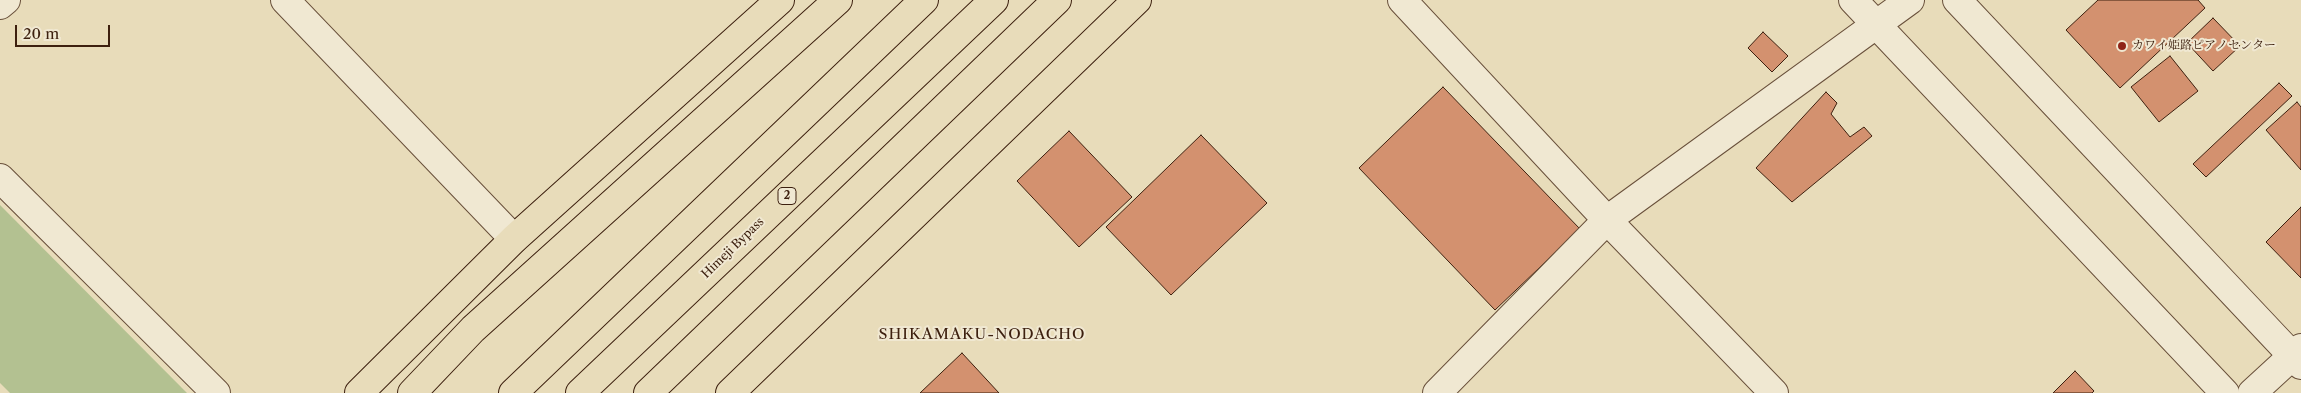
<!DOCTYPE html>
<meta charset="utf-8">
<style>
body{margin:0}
#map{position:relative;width:2301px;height:393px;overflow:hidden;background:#e8dcba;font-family:"Libre Caslon Text",serif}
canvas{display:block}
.scale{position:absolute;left:15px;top:25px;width:95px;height:22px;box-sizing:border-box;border:2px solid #3d200f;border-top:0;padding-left:6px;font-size:15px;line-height:18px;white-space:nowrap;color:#3d200f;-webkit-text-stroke:4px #f0e8d2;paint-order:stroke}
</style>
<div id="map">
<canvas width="2301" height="393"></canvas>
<div class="scale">20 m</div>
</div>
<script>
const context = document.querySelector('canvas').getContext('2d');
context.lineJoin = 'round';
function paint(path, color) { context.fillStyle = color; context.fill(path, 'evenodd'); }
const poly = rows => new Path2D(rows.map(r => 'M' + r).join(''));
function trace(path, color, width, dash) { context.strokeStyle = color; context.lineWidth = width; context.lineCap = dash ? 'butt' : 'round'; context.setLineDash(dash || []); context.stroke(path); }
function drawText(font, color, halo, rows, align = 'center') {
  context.font = font + ' "Libre Caslon Text","Noto Serif JP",serif'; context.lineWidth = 4; context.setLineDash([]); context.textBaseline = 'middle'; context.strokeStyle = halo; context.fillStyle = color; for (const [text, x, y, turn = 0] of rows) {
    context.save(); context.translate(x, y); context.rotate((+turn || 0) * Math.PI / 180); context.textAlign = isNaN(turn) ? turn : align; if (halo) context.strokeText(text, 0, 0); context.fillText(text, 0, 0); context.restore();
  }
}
const green = poly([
 [0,205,187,393,10,393,0,383]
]);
const building = poly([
 [2098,0,2198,0,2205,8,2120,88,2066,30,2098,0],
 [2213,18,2240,46,2213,71,2187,43,2213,18],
 [1763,32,1788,56,1772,72,1748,48,1763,32],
 [2170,56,2198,91,2159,122,2131,87,2170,56],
 [2279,83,2292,96,2206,177,2193,164,2279,83],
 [1443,87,1580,229,1495,310,1359,168,1443,87],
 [1826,92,1837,103,1831,114,1850,137,1864,127,1872,136,1792,202,1756,168,1826,92],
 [2297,102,2301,107,2301,170,2266,130,2297,102],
 [1069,131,1132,197,1079,247,1017,181,1069,131],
 [1201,135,1267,203,1171,295,1106,227,1201,135],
 [2301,207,2301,278,2266,242,2301,207],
 [962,353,999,393,920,393,962,353],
 [2075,371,2094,391,2092,393,2053,393,2075,371]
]);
const minor = poly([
 [285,0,514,239],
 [1402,0,1607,220,1774,393],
 [0,178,216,393],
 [1437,393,1607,220,1910,0],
 [2252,393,2301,348]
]);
const tertiary = poly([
 [1853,0,2225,393],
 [1957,0,2301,365],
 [0,5,6,0]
]);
const trunk = poly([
 [359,393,514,239,780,0],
 [730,393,1137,0]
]);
const motorway = poly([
 [412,393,473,329,838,0],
 [513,393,924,0],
 [580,393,994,0],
 [648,393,1057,0]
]);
const markers = [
 [2122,46,5,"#8f2418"]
];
const shields = [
 [787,196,18]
];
const shieldNames = [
 ["2",787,196]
];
const poiNames = [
 ["カワイ姫路ピアノセンター",2132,46]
];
const streetNames = [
 ["Himeji Bypass",733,248,-44]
];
const quarterNames = [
 ["SHIKAMAKU-NODACHO",982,335]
];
paint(green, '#b3c191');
paint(building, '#d3916f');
trace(building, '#3d200f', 1);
trace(minor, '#684f3a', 30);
trace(tertiary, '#684f3a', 30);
trace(trunk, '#3d200f', 30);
trace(motorway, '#3d200f', 30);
trace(minor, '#f0e8d2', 28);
trace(tertiary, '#f0e8d2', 28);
trace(trunk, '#e8dcba', 28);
trace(motorway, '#e8dcba', 28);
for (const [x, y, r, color] of markers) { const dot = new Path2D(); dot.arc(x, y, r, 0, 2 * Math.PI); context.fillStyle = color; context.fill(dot); trace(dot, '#f0e8d2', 2); }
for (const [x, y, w] of shields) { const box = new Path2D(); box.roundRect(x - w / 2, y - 8.5, w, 17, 4); context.fillStyle = '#f0e8d2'; context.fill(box); trace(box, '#3d200f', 1); }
drawText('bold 11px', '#3d200f', null, shieldNames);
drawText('12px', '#3d200f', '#f0e8d2', poiNames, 'left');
drawText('12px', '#3d200f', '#f0e8d2', streetNames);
context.letterSpacing = '1px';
drawText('15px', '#3d200f', '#f0e8d2', quarterNames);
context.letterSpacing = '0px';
</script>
